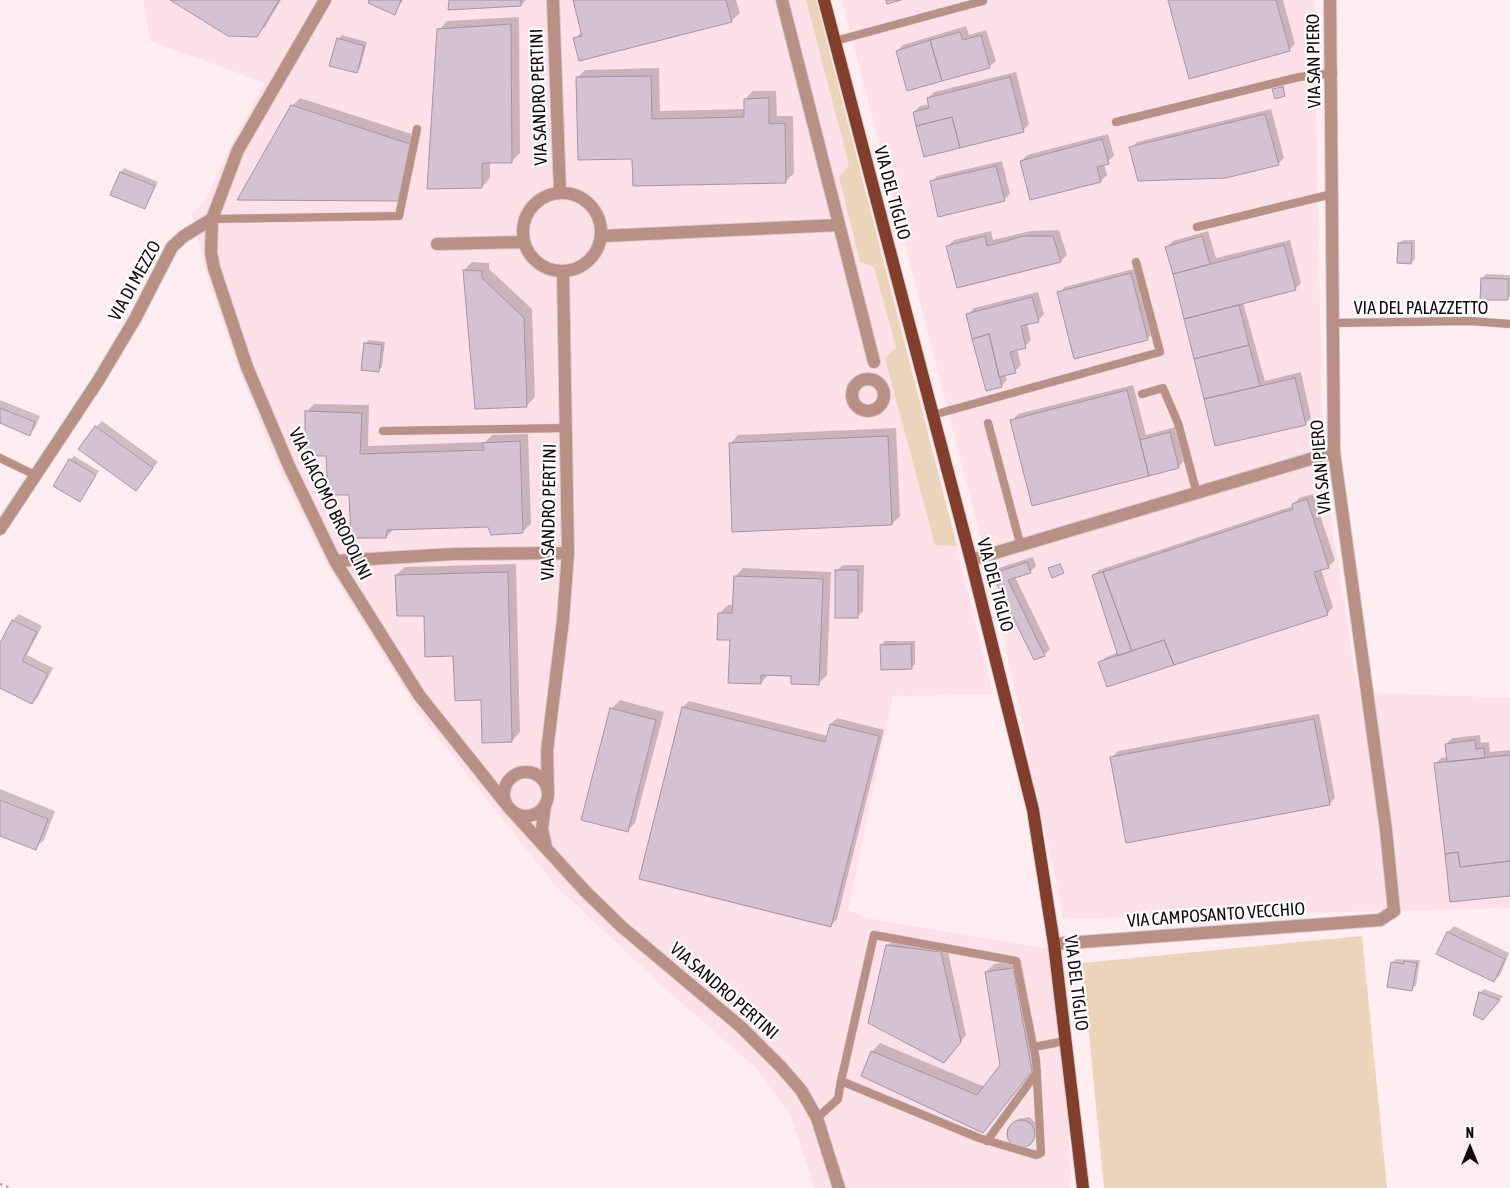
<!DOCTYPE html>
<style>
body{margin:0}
#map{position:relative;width:1510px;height:1188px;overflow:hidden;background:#feedf1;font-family:"Asap Condensed",sans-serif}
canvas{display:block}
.north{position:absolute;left:1445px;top:1123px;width:50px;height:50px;-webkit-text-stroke:4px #fff;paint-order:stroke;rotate:0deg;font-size:14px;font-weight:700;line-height:20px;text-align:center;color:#11090b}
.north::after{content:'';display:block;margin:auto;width:18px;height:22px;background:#11090b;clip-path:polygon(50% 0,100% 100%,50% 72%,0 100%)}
</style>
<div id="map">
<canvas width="1510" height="1188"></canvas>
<div class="north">N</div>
</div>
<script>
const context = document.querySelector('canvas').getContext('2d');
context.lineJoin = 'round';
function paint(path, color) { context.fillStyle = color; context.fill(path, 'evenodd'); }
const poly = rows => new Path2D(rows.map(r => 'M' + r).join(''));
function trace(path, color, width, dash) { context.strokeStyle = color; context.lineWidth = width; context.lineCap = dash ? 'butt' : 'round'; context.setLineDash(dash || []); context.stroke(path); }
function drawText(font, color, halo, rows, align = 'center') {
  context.font = font + ' "Asap Condensed",sans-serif'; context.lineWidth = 4.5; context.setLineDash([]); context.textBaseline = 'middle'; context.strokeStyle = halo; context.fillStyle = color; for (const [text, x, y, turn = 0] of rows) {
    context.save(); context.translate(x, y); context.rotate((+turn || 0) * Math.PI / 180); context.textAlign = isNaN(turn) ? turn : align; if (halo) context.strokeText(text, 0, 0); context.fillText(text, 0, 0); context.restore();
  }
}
const built = poly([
 [143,0,816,0,957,546,993,694,893,696,848,910,867,918,1054,950,1064,1034,1071,1188,814,1188,791,1116,755,1067,661,985,553,883,419,713,327,565,279,470,239,370,207,277,192,213,204,203,236,135,265,83,150,41],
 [842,0,1314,0,1323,468,1358,692,1510,698,1510,908,1064,919,989,571]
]);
const green = poly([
 [806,0,816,0,957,546,935,545,885,358,896,347,874,267,860,262,839,177,849,165],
 [1362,936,1387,1188,1104,1188,1082,963]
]);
const shadow = poly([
 [172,0,281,0,265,27,256,35],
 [371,0,403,0,394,13],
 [450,0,526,0,521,5],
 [574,0,736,0,740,13,731,21,575,39,582,31],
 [1169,0,1283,0,1295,44,1289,50],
 [519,17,520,153,512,161,490,162,490,178,482,187,439,30,447,21],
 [966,26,969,35,986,30,996,61,989,67,897,51,903,45],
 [342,35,367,42,360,68,357,72,338,39],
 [659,68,660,111,745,109,745,99,753,91,776,91,777,116,793,116,794,173,786,181,633,158,577,78,585,70],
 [1016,72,1029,124,1023,131,914,112,920,106,930,104,928,98,934,92],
 [1284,86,1285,95,1274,90,1275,88],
 [300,98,418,136,406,192,398,200,292,106],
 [1271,109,1284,158,1278,164,1131,148,1137,142],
 [1108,134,1114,156,1104,164,1107,175,1101,181,1031,199,1021,161,1027,155],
 [1002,161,1010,194,1004,200,931,182,937,176],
 [124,168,158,182,145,208,121,172],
 [1059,230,1067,255,1061,261,948,246,954,240,991,231,993,240,1031,231],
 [1208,231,1216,258,1290,240,1301,283,1295,289,1243,302,1265,381,1301,372,1311,418,1305,424,1216,445,1167,247,1173,241],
 [1403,240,1415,240,1415,259,1411,263,1399,243],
 [472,262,489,263,489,269,532,309,535,397,527,405,464,270],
 [1137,268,1154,332,1148,338,1075,358,1058,293,1065,287],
 [1486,274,1510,275,1510,296,1507,299,1482,278],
 [1038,292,1044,314,1038,321,1027,323,1031,340,1025,346,1017,349,1021,365,1015,371,1005,374,1007,380,1001,386,968,315,974,308],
 [369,340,385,342,382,367,378,371,365,344],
 [1133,385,1146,435,1176,427,1184,461,1178,467,1033,504,1012,421,1018,414],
 [0,400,40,416,35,428,29,434,0,422],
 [314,404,369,405,368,446,485,442,492,435,528,434,531,524,522,532,488,525,394,529,386,537,350,493,327,454,306,412],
 [102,421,158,462,136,490,96,427],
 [896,428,900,516,892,524,730,444,738,435],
 [74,456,99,471,80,500,70,460],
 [1313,494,1335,560,1329,566,1321,569,1333,607,1327,614,1100,663,1106,657,1119,652,1093,576,1099,570,1293,506,1299,498],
 [1033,557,1036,566,1030,572,1015,577,1050,649,1044,655,993,574,999,568],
 [516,564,520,732,512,741,455,655,396,575,405,567],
 [843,565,864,565,863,611,857,617,836,571],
 [743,568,831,572,827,675,818,684,792,675,769,674,761,683,731,639,720,613,728,605,734,605,735,577],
 [19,614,42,626,27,655,53,668,38,697,32,703,0,687,0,646,13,620],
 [885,641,915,641,915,664,911,668,881,645],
 [620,700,664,712,635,823,627,831,611,709],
 [689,701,828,736,831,724,837,718,884,730,837,919,831,925,683,707],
 [1319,714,1335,798,1329,804,1112,757,1118,751],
 [1480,735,1481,743,1489,742,1490,752,1510,750,1510,894,1435,764,1441,758,1447,757,1446,744,1452,738],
 [0,789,55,811,44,840,35,848,0,834],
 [1454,926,1509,953,1510,951,1500,975,1494,981,1437,954,1448,932],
 [893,940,947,947,966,1035,950,1055,887,946],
 [1396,959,1420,960,1416,985,1412,989,1392,963],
 [1021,960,1040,1062,982,1132,872,1052,880,1043,985,1087,1002,1065,986,972,994,964],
 [1484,989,1503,996,1487,1015,1480,993],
 [1029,1117,1037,1124,1038,1134,1026,1146,1016,1146,1009,1141,1008,1131,1018,1119]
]);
const building = poly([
 [170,0,279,0,257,37,228,36,170,0],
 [369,0,401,0,395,15,368,3,369,0],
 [449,0,521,0,521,6,448,10,449,0],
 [573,0,726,0,732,22,579,61,573,38,582,36,573,0],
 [886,0,901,0,887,4,886,0],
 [1168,0,1276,0,1290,51,1189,79,1168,0],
 [511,24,512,163,482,163,482,188,427,189,437,29,511,24],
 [960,32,963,40,981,35,990,68,942,81,930,40,960,32],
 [337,38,364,46,357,73,329,66,337,38],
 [930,40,942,81,907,91,896,51,930,40],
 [651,76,652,119,744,117,744,99,769,98,769,124,785,123,786,183,633,186,632,159,578,160,576,77,651,76],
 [1010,77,1024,132,960,148,952,117,916,126,913,112,929,108,927,98,1010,77],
 [1283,87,1285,96,1275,99,1272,89,1283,87],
 [291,105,410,144,398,201,237,200,291,105],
 [1265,114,1279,165,1226,178,1138,181,1129,147,1265,114],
 [952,117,960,148,924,157,916,126,952,117],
 [1102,139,1109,164,1097,167,1101,182,1030,200,1020,161,1102,139],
 [996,166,1005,201,938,217,930,181,996,166],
 [120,172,155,186,145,209,110,195,120,172],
 [985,236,987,246,1024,236,1053,236,1061,262,957,288,946,246,985,236],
 [1202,236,1210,264,1173,274,1165,247,1202,236],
 [1398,243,1412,243,1411,264,1397,263,1398,243],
 [1284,245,1296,290,1184,319,1173,274,1284,245],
 [463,270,482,271,482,278,524,318,527,407,475,409,463,270],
 [1131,273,1148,340,1074,359,1057,292,1131,273],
 [1481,278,1508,279,1508,300,1480,300,1481,278],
 [1032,297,1039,322,1021,326,1026,348,1010,352,1016,373,999,377,989,334,972,339,966,314,1032,297],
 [1239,305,1249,345,1194,359,1184,319,1239,305],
 [989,334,1002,387,986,391,972,339,989,334],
 [364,343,382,345,379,372,361,370,364,343],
 [1249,345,1260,386,1204,399,1194,359,1249,345],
 [1295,378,1306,425,1215,446,1204,399,1295,378],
 [1127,390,1149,476,1032,506,1010,420,1127,390],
 [0,408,35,422,30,436,0,423,0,408],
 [305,411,362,413,360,454,484,450,482,443,520,441,523,533,491,535,488,527,387,530,386,538,351,538,349,495,328,495,326,456,305,456,305,411],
 [95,426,153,468,136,491,78,449,95,426],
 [1170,432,1179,468,1149,476,1140,440,1170,432],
 [888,436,892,525,732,532,729,443,888,436],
 [69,459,96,475,80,502,53,486,69,459],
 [1307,499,1329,568,1314,572,1328,615,1174,665,1164,640,1132,651,1103,572,1293,509,1292,504,1307,499],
 [1027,562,1031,573,1008,580,1045,656,1034,660,992,574,1027,562],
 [1060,564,1064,573,1052,578,1048,568,1060,564],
 [835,570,858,570,858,618,835,618,835,570],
 [508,572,512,742,482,743,481,700,455,701,453,656,425,657,424,616,397,616,395,575,508,572],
 [1103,572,1132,651,1118,656,1092,575,1103,572],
 [734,576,823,579,819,685,791,684,791,676,761,675,761,684,728,683,730,640,717,640,718,613,732,613,734,576],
 [12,620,37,632,22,661,48,674,32,704,0,688,0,643,12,620],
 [1164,640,1174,665,1107,687,1098,662,1164,640],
 [911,644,912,669,881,670,880,645,911,644],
 [682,707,825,742,830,724,879,736,831,927,639,879,682,707],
 [610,708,656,720,628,832,581,820,610,708],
 [1314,719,1330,805,1126,843,1110,757,1314,719],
 [1475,740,1476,749,1484,748,1485,758,1447,762,1445,744,1475,740],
 [1510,755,1510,861,1460,867,1458,852,1445,854,1434,763,1510,755],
 [0,800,48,819,36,850,0,836,0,800],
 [1458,852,1460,867,1510,861,1510,896,1450,902,1445,854,1458,852],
 [1447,932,1505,959,1494,982,1436,954,1447,932],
 [886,945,941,952,961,1042,944,1063,868,1023,886,945],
 [1404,961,1417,963,1412,991,1387,987,1391,962,1404,964,1404,961],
 [1013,968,1032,1071,983,1133,861,1076,871,1051,977,1095,1000,1065,985,972,1013,968],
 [1479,992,1500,1000,1483,1020,1473,1015,1479,992],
 '1007 1134a14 14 0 1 1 28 0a14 14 0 1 1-28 0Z'
]);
const path = poly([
 [0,1184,11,1188]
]);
const service = poly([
 [835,41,983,1],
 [1116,122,1299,77,1333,73],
 [212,219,399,216,417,129],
 [1197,227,1332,194],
 [1331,323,1470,321,1510,324],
 [1142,394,1163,388,1178,423,1197,494],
 [933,415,1160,352,1136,262],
 [988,423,1021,547],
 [383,431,567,428],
 [0,458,35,475],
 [1034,1047,1065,1041],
 [817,1118,838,1099,841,1081,874,935,1016,961,1036,1060,1041,1153,1036,1155,979,1138,841,1081],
 [987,1141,1037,1072]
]);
const minor = poly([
 [325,0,238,150,212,219,211,253,214,268,247,367,289,466,335,561,419,695,506,804],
 [553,0,560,193],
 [782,0,874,362],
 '523 232a39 39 0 1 1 78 0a39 39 0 1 1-78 0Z',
 [603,236,839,225],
 [437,244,523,242],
 '852 395a16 16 0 1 1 32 0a16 16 0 1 1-32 0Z',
 [0,529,98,381,135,319,172,247,184,236,212,219],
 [971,560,1334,452],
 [335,561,454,554,568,553],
 '504 794a22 22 0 1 1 44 0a22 22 0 1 1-44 0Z',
 [548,794,547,751,563,620,568,553,563,272],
 [545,805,542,829,546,847],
 [512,811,585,891,622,927,741,1027,781,1067,801,1090,817,1118,839,1188],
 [1054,944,1380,920,1394,911,1386,830,1334,452,1330,0]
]);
const primary = poly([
 [824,0,971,560,1033,810,1054,944,1083,1188]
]);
const streetNames = [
 ["VIA SAN PIERO",1314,61,-91],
 ["VIA SANDRO PERTINI",539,97,-92],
 ["VIA DEL TIGLIO",892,193,75],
 ["VIA DI MEZZO",135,281,-61],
 ["VIA DEL PALAZZETTO",1421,308],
 ["VIA SAN PIERO",1321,467,-95],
 ["VIA GIACOMO BRODOLINI",330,504,64],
 ["VIA SANDRO PERTINI",549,512,-89],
 ["VIA DEL TIGLIO",995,585,75],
 ["VIA CAMPOSANTO VECCHIO",1216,915,-4],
 ["VIA DEL TIGLIO",1076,983,83],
 ["VIA SANDRO PERTINI",724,991,41]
];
paint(built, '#fee1e8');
paint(green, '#ebd4ba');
paint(shadow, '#0003');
paint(building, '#d4c2d3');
trace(building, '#a594a4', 1);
trace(service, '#d8c9cc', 9);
trace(minor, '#d8c9cc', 14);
trace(primary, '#d8c9cc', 14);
trace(path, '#b2a4a8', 2.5, [2.5, 4]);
trace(service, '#b89085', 8);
trace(minor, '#b89085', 12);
trace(primary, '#813e2b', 12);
drawText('18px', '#11090b', '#fff', streetNames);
</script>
